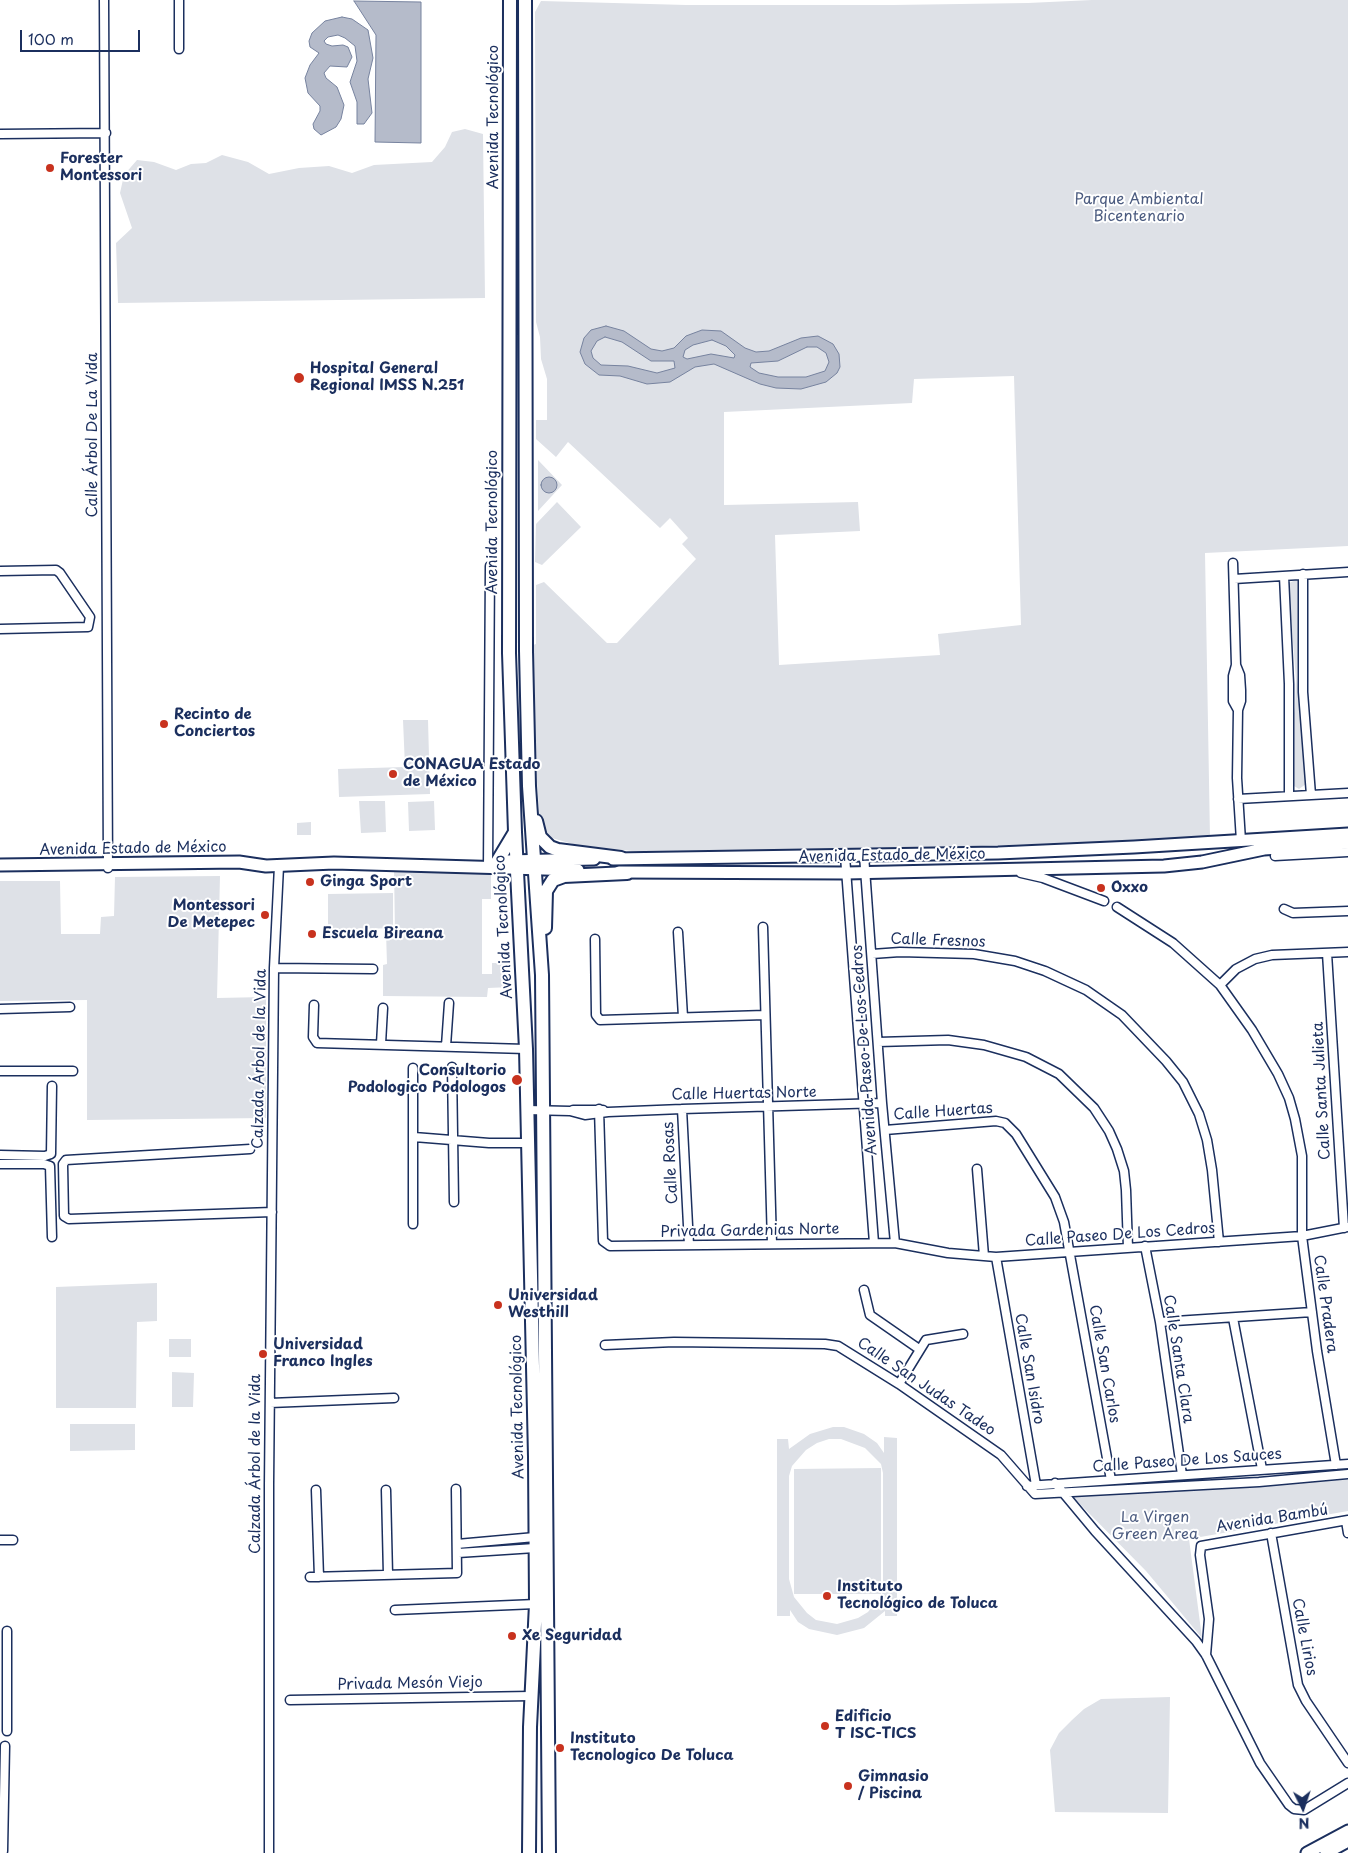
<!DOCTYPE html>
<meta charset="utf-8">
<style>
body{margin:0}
#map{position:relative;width:1348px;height:1853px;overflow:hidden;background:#fff;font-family:"Playpen Sans",sans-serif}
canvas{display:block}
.north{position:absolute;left:1278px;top:1783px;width:50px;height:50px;-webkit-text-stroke:4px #fff;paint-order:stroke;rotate:176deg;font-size:14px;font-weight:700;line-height:20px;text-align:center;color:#1b2f5e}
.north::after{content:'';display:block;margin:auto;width:18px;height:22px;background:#1b2f5e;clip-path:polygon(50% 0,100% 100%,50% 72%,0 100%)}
.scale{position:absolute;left:20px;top:30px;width:120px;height:22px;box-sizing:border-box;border:2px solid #1b2f5e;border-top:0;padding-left:6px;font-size:15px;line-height:18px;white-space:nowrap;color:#1b2f5e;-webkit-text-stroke:4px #fff;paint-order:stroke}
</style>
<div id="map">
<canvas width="1348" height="1853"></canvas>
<div class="north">N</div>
<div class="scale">100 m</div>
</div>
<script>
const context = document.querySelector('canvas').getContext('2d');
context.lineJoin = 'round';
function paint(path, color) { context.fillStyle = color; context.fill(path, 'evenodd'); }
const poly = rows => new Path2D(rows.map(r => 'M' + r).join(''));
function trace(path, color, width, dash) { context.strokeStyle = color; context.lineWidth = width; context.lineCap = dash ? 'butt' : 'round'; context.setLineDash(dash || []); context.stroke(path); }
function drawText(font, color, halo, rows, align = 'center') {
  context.font = font + ' "Playpen Sans",sans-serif'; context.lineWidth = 4; context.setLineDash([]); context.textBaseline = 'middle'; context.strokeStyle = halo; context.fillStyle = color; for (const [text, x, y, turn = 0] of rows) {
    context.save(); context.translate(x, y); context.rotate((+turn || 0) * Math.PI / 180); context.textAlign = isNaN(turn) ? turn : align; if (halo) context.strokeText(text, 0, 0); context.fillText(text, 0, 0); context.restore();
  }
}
const green = poly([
 [1092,0,1348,0,1348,546,1205,553,1210,838,833,851,651,853,576,845,552,838,540,825,534,738,533,645,536,644,536,585,544,582,607,643,617,643,696,559,682,544,688,538,670,518,660,528,568,442,556,457,536,439,536,420,547,420,547,379,541,359,540,337,536,322,535,12,541,1,686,5,893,5,1028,3],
 [1014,376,1021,625,938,634,940,655,779,665,775,535,860,531,858,502,724,505,724,412,912,403,914,379],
 [465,129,483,134,485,298,118,303,116,243,132,228,120,193,124,175,137,160,154,162,176,170,191,164,206,163,222,155,248,162,269,174,299,168,329,166,352,173,374,165,432,162,445,147,452,132],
 [538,460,562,485,538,511],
 [557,502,581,527,542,565,535,562,536,524],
 [1296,580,1300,583,1297,676,1306,784,1299,789,1294,786,1291,734,1295,707,1296,680,1289,591,1289,583],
 [403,720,428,720,430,794,339,797,338,769,405,767],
 [359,801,385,801,386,832,361,833],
 [434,801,435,830,409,831,408,802],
 [311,822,311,835,297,835,297,823],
 [153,855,209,855,228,860,143,861],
 [394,868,491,874,491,899,482,899,482,974,492,974,492,963,511,963,511,987,488,988,487,997,383,996,383,965,387,964,386,932,395,932],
 [220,876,217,998,266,997,266,1118,87,1120,87,1000,0,1001,0,881,60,881,61,934,100,934,101,917,114,916,115,877],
 [393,893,393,928,328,930,328,894],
 [157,1283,157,1321,137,1322,136,1408,56,1408,56,1287],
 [169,1339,191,1339,191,1357,169,1357],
 [172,1372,194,1373,193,1407,172,1407],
 [70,1424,135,1424,135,1450,70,1451],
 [833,1427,844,1427,864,1434,877,1443,884,1453,884,1437,897,1438,897,1616,885,1616,885,1611,864,1628,837,1635,809,1629,798,1622,790,1610,790,1616,777,1616,777,1439,788,1439,789,1449,810,1434],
 [829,1439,841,1439,865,1448,881,1464,883,1473,883,1592,868,1612,858,1618,837,1624,816,1620,807,1613,794,1597,789,1579,789,1476,792,1466,806,1450,817,1443],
 [881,1468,881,1594,794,1594,794,1469],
 [1348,1476,1348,1511,1189,1539,1202,1638,1146,1571,1072,1496],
 [1170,1697,1168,1813,1055,1812,1050,1750,1059,1733,1072,1720,1084,1709,1101,1699]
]);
const water = poly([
 [354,1,421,2,421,143,375,142,376,35,354,1],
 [342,17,352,19,368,30,373,58,368,79,372,113,364,124,357,124,357,102,350,82,357,61,355,46,345,38,338,35,328,37,324,41,326,44,332,46,343,45,348,47,352,57,347,67,330,66,324,73,326,78,337,87,344,105,341,119,336,127,321,135,314,129,313,124,320,111,320,106,308,93,305,78,310,65,319,53,310,47,309,41,312,33,325,21,342,17],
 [606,326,624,331,651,349,662,351,674,348,686,336,702,330,721,331,745,348,756,352,769,351,801,338,818,336,833,344,839,354,840,367,837,373,826,382,801,389,776,388,760,384,714,364,695,367,670,382,647,384,620,376,599,375,585,364,580,352,584,338,591,330,606,326],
 [605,337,622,342,651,361,674,361,675,368,657,373,628,366,601,365,593,358,591,351,597,341,605,337],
 [712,340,726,346,735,355,734,358,711,354,687,359,683,357,685,350,693,345,712,340],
 [807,347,817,347,826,353,829,362,825,371,806,377,778,377,759,373,750,367,751,363,778,361,807,347],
 '541 485a8 8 0 1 1 16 0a8 8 0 1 1-16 0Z'
]);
const street = poly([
 [104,0,108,868],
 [179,0,179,49],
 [0,134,106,133],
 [1233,563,1236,665,1233,676,1233,701,1238,710],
 [0,571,56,570,60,573,90,617,88,627,0,629],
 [1303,574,1303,692,1311,795],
 [1284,576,1289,684,1289,796],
 [1234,579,1348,572],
 [1236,665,1240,675,1241,690,1241,701,1238,710,1237,778,1241,841],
 [1238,799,1348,793],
 [864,855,882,1103,895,1243],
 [845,856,874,1243],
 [1275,856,1348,852],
 [488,868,490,566],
 [1021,873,1043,878,1104,901],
 [1117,907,1173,943,1220,985,1252,1030,1278,1074,1289,1098,1295,1119,1302,1156,1302,1236,1317,1351,1336,1465],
 [1284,909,1293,913,1348,911],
 [763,927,772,1244],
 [678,932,683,1017],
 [595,939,596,1015,600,1020,765,1015],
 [1327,953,1344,1228],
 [872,954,900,952,974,954,1015,961,1045,971,1086,990,1122,1015,1166,1061,1183,1082,1199,1114,1207,1140,1212,1170,1219,1242],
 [274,968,373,969],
 [1220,985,1236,969,1255,959,1272,955,1348,952],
 [314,1005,313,1037,317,1043,526,1049],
 [0,1009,70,1007],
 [878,1042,948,1040,984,1045,1026,1057,1059,1074,1094,1108,1109,1131,1117,1149,1124,1171,1126,1190,1128,1248],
 [381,1044,383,1008],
 [446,1046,449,1003],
 [452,1067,454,1202],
 [0,1071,73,1071],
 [599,1109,603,1241,610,1246,895,1243,948,1253,996,1257,1302,1236,1348,1227],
 [682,1109,689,1245],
 [527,1110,570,1111,585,1115,608,1112,682,1109,882,1103],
 [573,1110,603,1110],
 [885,1130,996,1121,1005,1123,1016,1134,1055,1197,1064,1222,1111,1480],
 [414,1137,489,1143,528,1143],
 [250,1149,66,1160,63,1164,64,1216,69,1219,272,1212],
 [0,1155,45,1156,51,1154,52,1086],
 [0,1164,44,1164,50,1166,52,1237],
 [977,1169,984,1256],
 [413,1224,413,1068],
 [1145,1246,1160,1322,1182,1475],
 [996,1257,1036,1485],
 [864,1290,870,1315,919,1349],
 [1233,1318,1262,1469],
 [1160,1322,1312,1312],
 [605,1345,674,1342,825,1344,838,1346,899,1384,1001,1455,1035,1494,1259,1482,1348,1474],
 [899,1384,926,1340,963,1334],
 [270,1403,394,1398],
 [1055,1483,1095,1531,1196,1641,1206,1655,1260,1763,1289,1805,1294,1809,1304,1810,1348,1783],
 [1027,1486,1348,1464],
 [316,1490,319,1577],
 [386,1490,388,1575],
 [1346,1521,1348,1533],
 [1271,1533,1298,1685,1306,1701,1348,1763],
 [0,1540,13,1540],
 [457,1544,535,1537],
 [458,1553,535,1548],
 [310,1577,457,1573,456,1489],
 [395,1610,536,1604],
 [1206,1655,1209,1619,1200,1555,1201,1546,1348,1520],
 [290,1700,531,1696],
 [7,1731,7,1631],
 [3,1851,5,1746],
 [269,1853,269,1485,274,968,279,866]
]);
const secondary = poly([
 [613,859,998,853,1134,847,1348,834],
 [508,861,594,859],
 [0,865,239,862,266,866,334,863,578,870],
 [619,872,846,873,1164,866,1202,862,1264,849,1348,843],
 [1307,1853,1348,1831],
 [1326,1853,1348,1841]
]);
const primary = poly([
 [510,0,509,653,515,832,526,1049,535,1457,536,1604,530,1727,529,1853],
 [525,0,526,651,529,786,542,975,549,1853],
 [536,821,540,837,550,847,558,850,621,858],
 [497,862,515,832],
 [545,928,546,891,553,880,564,876,627,873]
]);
const markers = [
 [50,168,5,"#c8321e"],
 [299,378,6,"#c8321e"],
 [164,724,5,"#c8321e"],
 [393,774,5,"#c8321e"],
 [310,882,5,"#c8321e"],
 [1101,888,5,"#c8321e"],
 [265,915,5,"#c8321e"],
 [312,934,5,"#c8321e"],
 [517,1080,6,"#c8321e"],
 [498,1305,5,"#c8321e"],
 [263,1354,5,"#c8321e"],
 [827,1596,5,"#c8321e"],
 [512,1636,5,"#c8321e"],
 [825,1726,5,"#c8321e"],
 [560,1748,5,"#c8321e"],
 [848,1786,5,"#c8321e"]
];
const streetNames = [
 ["Avenida Tecnológico",494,117,-90],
 ["Calle Árbol De La Vida",93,435,-90],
 ["Avenida Tecnológico",493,522,-90],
 ["Avenida Estado de México",133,849,-1],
 ["Avenida Estado de México",892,856,-1],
 ["Avenida Tecnológico",504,927,-93],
 ["Calle Fresnos",938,941,2],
 ["Avenida Paseo De Los Cedros",865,1050,-94],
 ["Calzada Árbol de la Vida",260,1059,-89],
 ["Calle Santa Julieta",1322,1091,-93],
 ["Calle Huertas Norte",744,1094,-1],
 ["Calle Huertas",943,1112,-4],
 ["Calle Rosas",671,1163,-93],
 ["Privada Gardenias Norte",750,1231,-1],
 ["Calle Paseo De Los Cedros",1120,1235,-4],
 ["Calle Pradera",1325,1304,82],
 ["Calle Santa Clara",1178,1359,81],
 ["Calle San Carlos",1104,1364,80],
 ["Calle San Isidro",1029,1369,80],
 ["Calle San Judas Tadeo",926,1387,34],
 ["Avenida Tecnológico",518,1407,-91],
 ["Calle Paseo De Los Sauces",1187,1461,-4],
 ["Calzada Árbol de la Vida",256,1464,-90],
 ["Avenida Bambú",1272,1519,-9],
 ["Calle Lirios",1304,1637,79],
 ["Privada Mesón Viejo",410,1684,-1]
];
const poiNames = [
 ["Forester",60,159],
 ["Montessori",60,176],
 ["Hospital General",310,369],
 ["Regional IMSS N.251",310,386],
 ["Recinto de",174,715],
 ["Conciertos",174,732],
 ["CONAGUA Estado",403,765],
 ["de México",403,782],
 ["Ginga Sport",320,882],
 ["Oxxo",1111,888],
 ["Montessori",255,906,"right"],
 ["De Metepec",255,923,"right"],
 ["Escuela Bireana",322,934],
 ["Consultorio",506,1071,"right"],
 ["Podologico Podologos",506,1088,"right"],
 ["Universidad",508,1296],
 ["Westhill",508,1313],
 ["Universidad",273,1345],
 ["Franco Ingles",273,1362],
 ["Instituto",837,1587],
 ["Tecnológico de Toluca",837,1604],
 ["Xe Seguridad",522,1636],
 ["Edificio",835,1717],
 ["T ISC-TICS",835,1734],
 ["Instituto",570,1739],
 ["Tecnologico De Toluca",570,1756],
 ["Gimnasio",858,1777],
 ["/ Piscina",858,1794]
];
const parkNames = [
 ["Parque Ambiental",1139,200],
 ["Bicentenario",1139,217],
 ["La Virgen",1155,1518],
 ["Green Area",1155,1535]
];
paint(green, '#dee1e7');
paint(water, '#b5bbca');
trace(water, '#77839f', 1);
trace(street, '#1b2f5e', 11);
trace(secondary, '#1b2f5e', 15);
trace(primary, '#1b2f5e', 16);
trace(street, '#fff', 8);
trace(secondary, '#fff', 11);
trace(primary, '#fff', 12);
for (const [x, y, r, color] of markers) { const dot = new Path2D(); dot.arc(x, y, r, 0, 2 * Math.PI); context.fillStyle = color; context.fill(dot); trace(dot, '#fff', 2); }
drawText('15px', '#1b2f5e', '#fff', streetNames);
drawText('bold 15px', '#1b2f5e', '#fff', poiNames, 'left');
drawText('15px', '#4c5c80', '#fff', parkNames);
</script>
